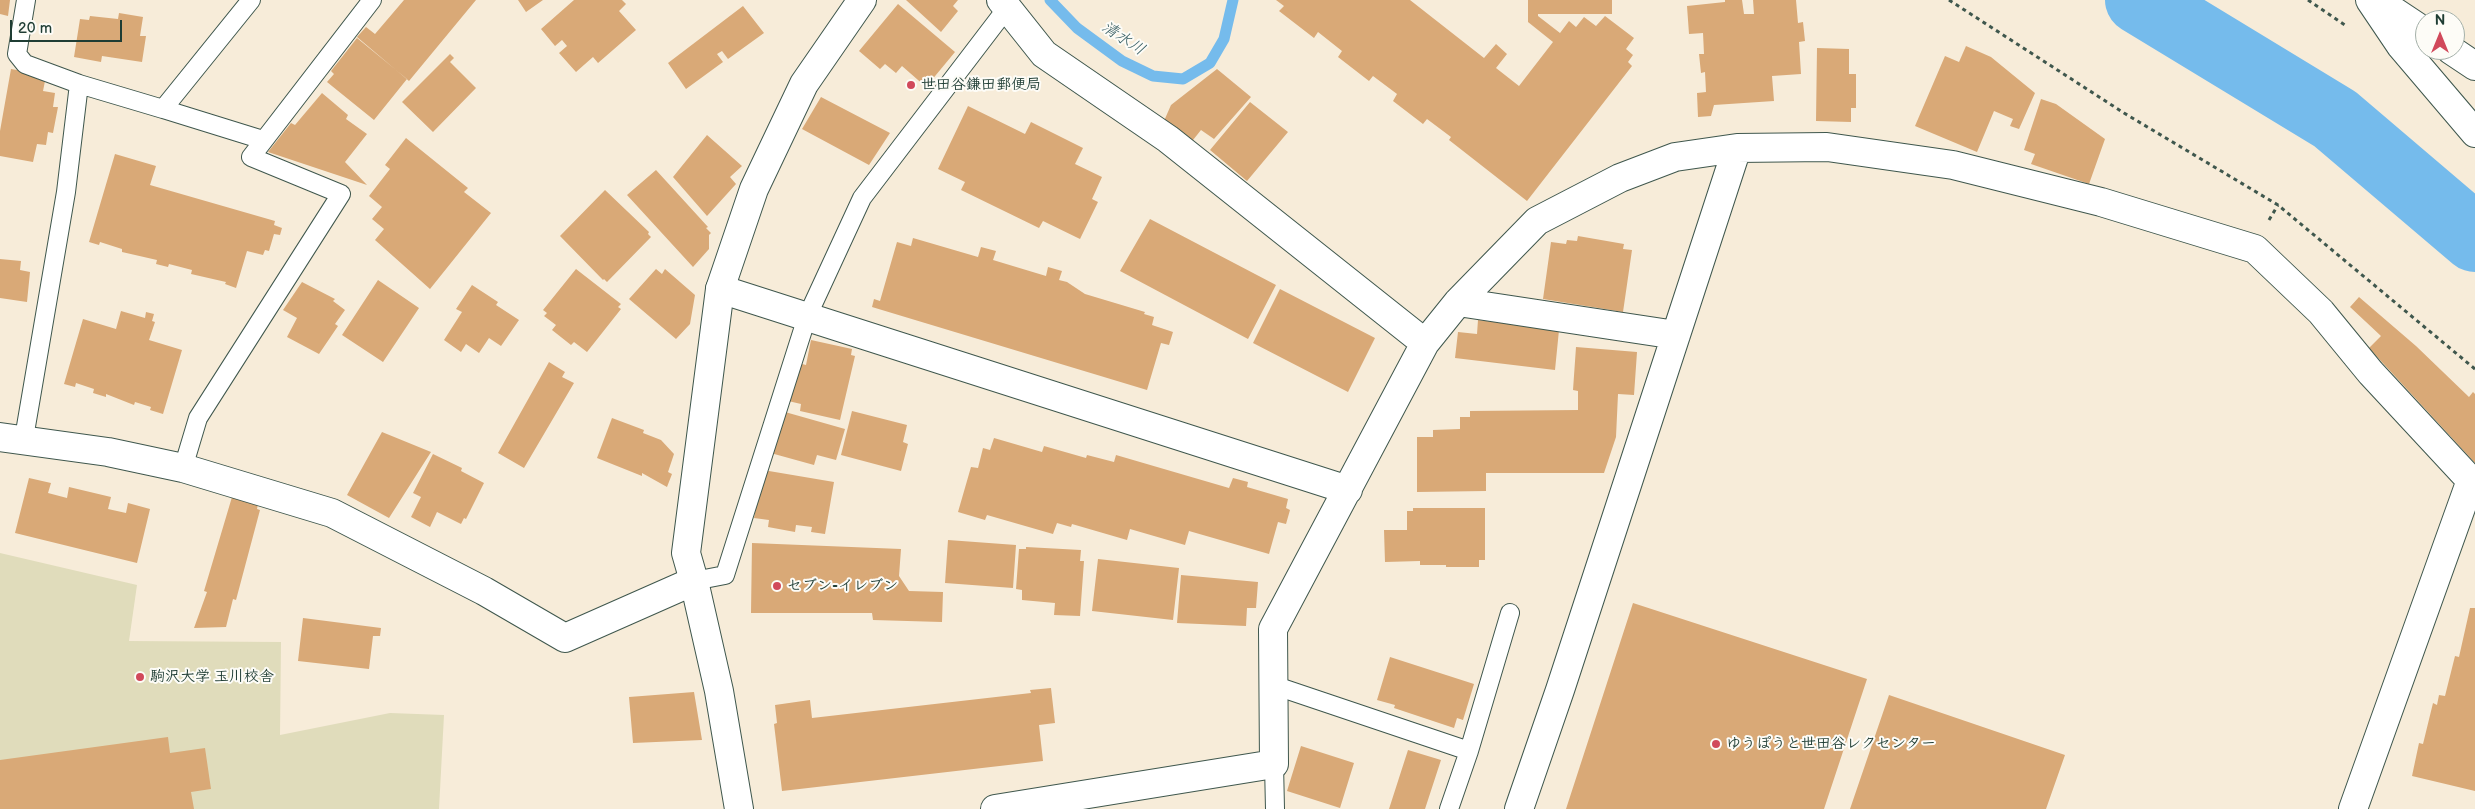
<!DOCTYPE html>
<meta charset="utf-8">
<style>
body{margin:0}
#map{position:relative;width:2475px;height:809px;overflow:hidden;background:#f7ecd9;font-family:"Balsamiq Sans",sans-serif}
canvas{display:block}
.north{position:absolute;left:2415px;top:10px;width:50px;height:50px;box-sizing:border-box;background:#fdfcf7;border:1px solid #a4b0a9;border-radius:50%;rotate:0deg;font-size:14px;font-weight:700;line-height:20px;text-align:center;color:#1f3d34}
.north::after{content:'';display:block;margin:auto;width:18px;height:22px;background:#d1495b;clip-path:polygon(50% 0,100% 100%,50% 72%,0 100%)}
.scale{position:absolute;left:10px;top:20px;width:112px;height:22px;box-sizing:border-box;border:2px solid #1f3d34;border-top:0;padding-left:6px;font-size:15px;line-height:18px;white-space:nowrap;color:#1f3d34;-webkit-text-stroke:4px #fdfcf7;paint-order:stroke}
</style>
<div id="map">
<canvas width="2475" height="809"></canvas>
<div class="north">N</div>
<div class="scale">20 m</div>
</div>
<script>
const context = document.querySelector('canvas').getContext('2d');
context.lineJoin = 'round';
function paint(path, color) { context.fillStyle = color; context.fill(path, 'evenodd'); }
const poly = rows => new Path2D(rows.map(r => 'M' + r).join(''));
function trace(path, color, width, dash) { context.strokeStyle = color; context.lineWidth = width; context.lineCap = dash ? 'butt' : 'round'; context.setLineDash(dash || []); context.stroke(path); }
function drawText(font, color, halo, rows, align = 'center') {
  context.font = font + ' "Balsamiq Sans","Klee One",sans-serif'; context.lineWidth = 4; context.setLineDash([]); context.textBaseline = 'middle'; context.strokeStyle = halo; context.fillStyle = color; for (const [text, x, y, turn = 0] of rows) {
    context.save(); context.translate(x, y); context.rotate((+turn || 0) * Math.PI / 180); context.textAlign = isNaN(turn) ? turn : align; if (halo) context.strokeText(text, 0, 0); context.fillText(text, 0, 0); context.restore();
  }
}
const built = poly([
 [0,553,137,585,129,641,281,642,280,735,390,713,444,715,439,809,0,809]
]);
const stream = poly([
 [1050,0,1077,28,1122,61,1153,76,1183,79,1210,63,1224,39,1233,0]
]);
const river = poly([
 [2139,0,2335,119,2475,238]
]);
const building = poly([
 [0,0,10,0,8,16,0,14],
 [404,0,476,0,409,81,357,37,366,27,375,34],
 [518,0,543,0,526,12],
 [574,0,622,0,626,4,619,11,636,30,598,63,593,57,576,72,559,53,567,46,562,40,555,46,541,29],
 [906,0,958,0,953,6,958,11,941,32],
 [1276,0,1410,0,1484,58,1496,44,1507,54,1496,68,1519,86,1553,42,1528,22,1528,0,1612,0,1612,14,1538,14,1538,16,1560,33,1569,21,1576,27,1584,17,1596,26,1605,16,1634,38,1626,49,1633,55,1628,62,1632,66,1527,201,1449,140,1451,137,1427,119,1423,124,1393,101,1397,94,1373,76,1369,81,1338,57,1342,51,1318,32,1314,38,1279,11,1284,6],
 [1725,0,1742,0,1744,14,1754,14,1753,0,1796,0,1798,23,1803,22,1805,41,1799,42,1801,74,1772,76,1774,101,1714,105,1711,116,1698,117,1697,93,1706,92,1705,72,1701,73,1699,54,1704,54,1703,33,1689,34,1687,6,1725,2],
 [898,4,955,52,926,87,902,66,896,73,885,64,880,69,859,51],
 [743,6,764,33,728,59,722,51,717,54,723,62,686,89,668,63],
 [119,13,143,17,140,36,146,36,142,62,102,56,101,62,74,57,80,19,89,20,90,16,118,19],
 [357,38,407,79,374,120,327,82,334,74,331,71],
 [1966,46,1991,57,2035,93,2019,129,2010,126,2013,119,1994,111,1977,152,1915,126,1945,56,1959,62],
 [1817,48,1849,49,1849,74,1856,74,1856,108,1851,108,1851,122,1816,121],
 [450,54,454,58,450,62,476,88,433,132,402,102],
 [11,69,39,74,38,79,45,81,43,91,55,93,53,107,58,107,53,133,48,132,46,145,37,144,33,162,0,156,0,131],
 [1217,69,1251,97,1214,139,1201,130,1193,140,1164,121,1171,105],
 [322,93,348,115,346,119,367,134,345,162,367,185,268,152,291,123,295,125],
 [821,97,890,133,869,165,802,129],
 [2041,99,2056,104,2105,139,2089,184,2031,164,2035,154,2024,150],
 [1250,102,1288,132,1247,181,1210,150],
 [968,106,1025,134,1031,122,1083,148,1075,164,1102,177,1092,199,1098,202,1080,239,1043,221,1039,228,961,190,965,182,938,169],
 [707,135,742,166,730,177,736,184,707,216,673,177],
 [406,138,468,188,464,192,491,213,430,289,375,240,384,229,372,219,382,207,369,196,390,169,385,165],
 [115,154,156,166,150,185,275,221,274,225,282,228,280,235,274,234,269,251,265,250,263,255,247,251,236,288,225,284,226,282,191,274,192,270,169,264,168,267,156,264,157,260,122,252,122,249,100,242,99,245,89,242],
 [656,170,708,227,706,228,711,233,709,235,709,249,693,267,627,195],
 [605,190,649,232,648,234,651,237,607,282,604,279,603,280,560,236],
 [1150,219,1276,285,1248,339,1120,271],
 [1578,236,1624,244,1623,249,1632,250,1623,312,1543,299,1551,242,1566,244,1567,240,1577,241],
 [913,238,978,257,981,247,996,251,993,260,1046,276,1048,267,1062,271,1059,280,1067,282,1085,294,1145,312,1144,314,1154,317,1152,325,1173,332,1169,345,1161,343,1147,390,872,307,874,299,880,301,897,242,911,246],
 [0,259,21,261,20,270,30,272,27,302,0,298],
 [576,269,621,304,618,307,621,309,587,352,574,342,571,345,552,330,556,325,544,316,547,313,543,310],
 [656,269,662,274,665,269,695,295,690,324,676,339,629,299],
 [378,280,419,308,383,362,342,335],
 [302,282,335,299,333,301,345,310,335,324,338,326,319,354,287,337,297,318,283,310],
 [472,285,498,302,496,305,519,320,501,346,489,338,479,353,466,344,461,352,444,340,462,312,456,309],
 [1280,289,1375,338,1348,392,1253,343],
 [2359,297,2416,346,2469,397,2473,392,2475,394,2475,463,2369,348,2381,336,2350,307],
 [121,311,145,318,146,312,154,314,152,321,155,322,149,340,182,350,163,414,150,410,151,407,135,402,134,405,106,394,106,397,93,393,94,389,76,383,75,387,64,384,83,319,116,329],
 [1478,320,1559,330,1555,370,1455,358,1458,332,1477,334],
 [811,340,852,349,851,355,855,356,840,420,800,411,801,404,784,400,798,363,806,365],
 [1576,347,1637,352,1634,395,1618,394,1616,437,1604,473,1486,473,1486,491,1417,492,1417,437,1433,437,1433,430,1460,429,1460,417,1470,417,1470,411,1578,410,1578,391,1573,390],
 [549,362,565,372,562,377,574,383,524,468,498,453],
 [778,410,845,429,836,460,817,455,814,465,767,452],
 [852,411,907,425,903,442,908,444,901,471,841,455],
 [612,418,644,430,643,433,661,440,674,454,668,472,672,474,667,487,642,473,642,476,597,458],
 [382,432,431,452,389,518,347,495],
 [994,438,1042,452,1044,446,1086,458,1087,455,1114,462,1116,455,1229,488,1233,478,1248,482,1247,487,1288,499,1286,508,1290,510,1286,524,1278,522,1269,554,1189,531,1185,545,1130,529,1127,540,1072,524,1071,527,1057,523,1053,534,987,515,985,520,958,512,971,467,978,468,983,448,990,450],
 [433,454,462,468,461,471,484,483,466,519,464,518,461,524,437,512,430,527,411,517,421,497,413,493],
 [763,470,834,482,825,534,811,532,812,527,796,525,795,532,768,527,769,520,754,518],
 [29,478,51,483,48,493,67,498,69,487,111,497,108,509,126,513,128,503,150,509,137,563,15,533],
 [232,497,258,504,257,509,260,510,236,600,233,599,226,627,194,628,207,592,204,591],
 [1413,508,1485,508,1485,560,1479,560,1479,567,1446,567,1446,565,1420,565,1420,561,1385,562,1384,530,1407,530,1407,511,1413,511],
 [948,540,1016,545,1013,588,945,583],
 [752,543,901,549,899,576,909,591,943,592,942,622,873,620,872,613,751,613],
 [1026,547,1081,550,1080,561,1084,561,1080,616,1054,615,1055,603,1022,600,1022,590,1016,589,1019,549,1026,549],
 [1098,559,1179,568,1173,620,1092,611],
 [1181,575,1258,582,1256,608,1247,608,1246,626,1177,623],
 [1633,603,1867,679,1824,809,1566,809],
 [2470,608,2475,608,2475,791,2412,776,2419,743,2423,744,2433,703,2437,705,2439,695,2445,696,2455,656,2459,657],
 [303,618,381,628,380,636,373,636,369,669,298,661],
 [1390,657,1474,684,1463,720,1457,718,1454,728,1394,708,1395,705,1377,700],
 [1051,688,1055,723,1039,725,1043,761,782,791,774,724,777,723,775,705,810,700,812,718,1031,693,1030,690],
 [694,692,702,740,633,743,629,697],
 [1889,695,2065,755,2046,809,1850,809],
 [168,737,170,753,205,748,211,789,191,792,194,809,0,809,0,760],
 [1301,746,1354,763,1340,808,1287,791],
 [1408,750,1441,760,1425,809,1389,809]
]);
const path = poly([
 [1949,0,2124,113,2278,205,2475,369],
 [2308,0,2345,25],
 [2269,220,2278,205]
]);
const service = poly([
 [26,0,17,54,25,64,79,84,163,109,251,0],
 [163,109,263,140],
 [24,438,66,192,79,84],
 [183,468,198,418,341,194,251,157,372,0],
 [694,581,725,575,807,317,862,198,1007,8],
 [1273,685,1469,751],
 [1274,764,1275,809],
 [1449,809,1469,751,1510,613]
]);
const minor = poly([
 [1001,0,1044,54,1168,139,1425,343],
 [720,289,1348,490],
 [1458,302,1676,335],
 [0,437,108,452,183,468,332,513,484,591,565,638,694,581],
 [995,809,1274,764,1273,629,1425,343,1458,302,1537,221,1620,178,1675,157,1737,148,1827,147,1953,165,2101,202,2255,249,2321,312,2371,373,2475,485],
 [1519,809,1560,690,1737,148],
 [2353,809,2471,480]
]);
const tertiary = poly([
 [739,809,719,691,694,581,686,553,720,289,754,189,804,84,862,0]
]);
const primary = poly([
 [2370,0,2401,46,2475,133],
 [2377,0,2425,32],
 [2451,50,2475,66]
]);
const markers = [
 [911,85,5,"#d1495b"],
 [777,586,5,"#d1495b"],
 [140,677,5,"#d1495b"],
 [1716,744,5,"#d1495b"]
];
const poiNames = [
 ["世田谷鎌田郵便局",921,85],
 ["セブン-イレブン",787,586],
 ["駒沢大学 玉川校舎",150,677],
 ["ゆうぽうと世田谷レクセンター",1726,744]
];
const waterNames = [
 ["清水川",1123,39,33]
];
paint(built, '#e0dcbb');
trace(stream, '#75bbec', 11);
trace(river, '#75bbec', 68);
paint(building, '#d9a977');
trace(service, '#3f574d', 20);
trace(minor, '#3f574d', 30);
trace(tertiary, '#3f574d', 30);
trace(primary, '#3f574d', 30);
trace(path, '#3f574d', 3, [4, 4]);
trace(service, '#fff', 18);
trace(minor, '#fff', 28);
trace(tertiary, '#fff', 28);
trace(primary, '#fff', 28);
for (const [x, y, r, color] of markers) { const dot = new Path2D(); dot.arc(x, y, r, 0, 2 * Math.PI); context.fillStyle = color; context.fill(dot); trace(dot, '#fdfcf7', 2); }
drawText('bold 15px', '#1f3d34', '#fdfcf7', poiNames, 'left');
drawText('italic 16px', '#345c62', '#fdfcf7', waterNames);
</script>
